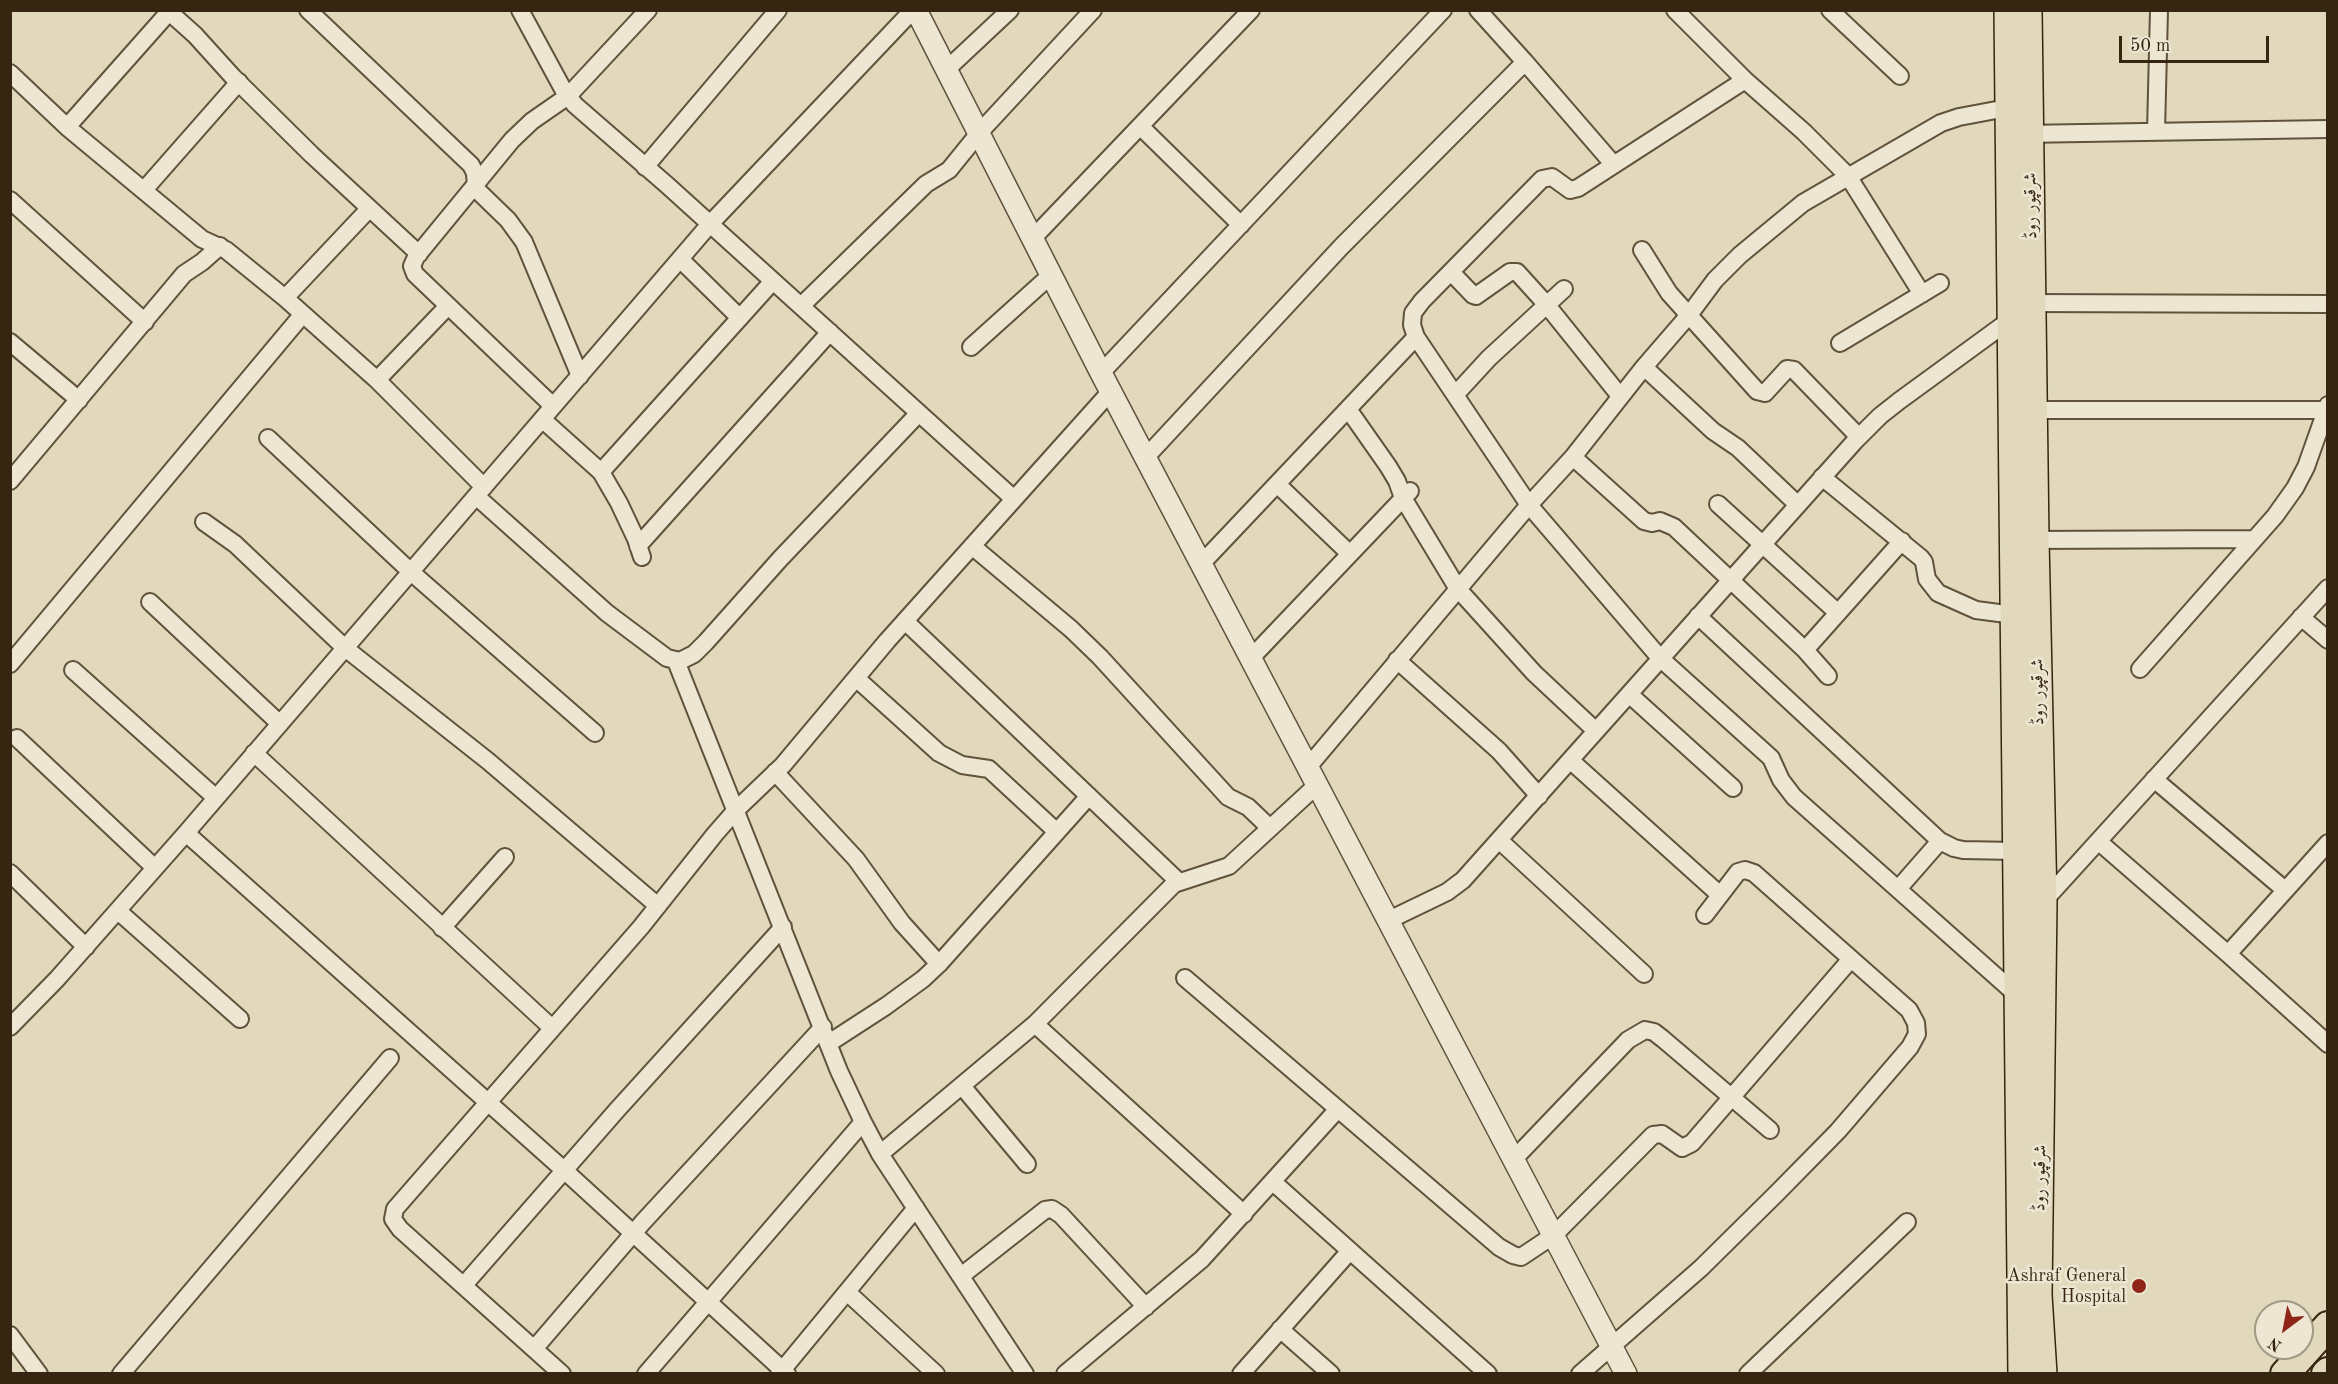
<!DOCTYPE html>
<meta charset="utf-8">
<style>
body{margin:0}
#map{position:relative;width:2338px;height:1384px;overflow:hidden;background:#e2d9bc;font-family:"Old Standard TT",serif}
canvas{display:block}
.frame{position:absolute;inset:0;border:12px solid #362510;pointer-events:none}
.north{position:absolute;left:2254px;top:1300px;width:60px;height:60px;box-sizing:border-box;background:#ece6d3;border:2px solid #a39985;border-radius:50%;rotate:212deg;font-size:16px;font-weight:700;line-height:24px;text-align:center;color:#362510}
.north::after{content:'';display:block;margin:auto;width:21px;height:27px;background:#8f2418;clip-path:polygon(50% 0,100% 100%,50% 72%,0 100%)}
.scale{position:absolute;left:2119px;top:36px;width:150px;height:27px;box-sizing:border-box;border:3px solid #362510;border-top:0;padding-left:8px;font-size:18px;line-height:21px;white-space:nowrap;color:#362510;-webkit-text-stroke:4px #ece6d3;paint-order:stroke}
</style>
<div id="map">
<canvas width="2338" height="1384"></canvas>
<div class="frame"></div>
<div class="north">N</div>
<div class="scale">50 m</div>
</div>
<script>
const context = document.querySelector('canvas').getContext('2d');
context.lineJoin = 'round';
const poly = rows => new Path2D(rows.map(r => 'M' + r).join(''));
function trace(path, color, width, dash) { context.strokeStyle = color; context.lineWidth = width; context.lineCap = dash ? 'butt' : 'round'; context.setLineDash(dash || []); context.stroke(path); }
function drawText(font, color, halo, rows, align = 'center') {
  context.font = font + ' "Old Standard TT",Amiri,serif'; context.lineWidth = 5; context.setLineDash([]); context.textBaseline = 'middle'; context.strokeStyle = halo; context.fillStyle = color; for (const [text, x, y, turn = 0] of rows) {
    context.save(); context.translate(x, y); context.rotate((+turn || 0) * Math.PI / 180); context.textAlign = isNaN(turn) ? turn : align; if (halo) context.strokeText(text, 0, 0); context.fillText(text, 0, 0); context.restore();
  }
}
const minor = poly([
 [167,10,195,35,233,77,312,155,419,254],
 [308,10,471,165,475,173,476,189,508,220,524,242,580,376],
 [520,10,564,91,575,105,667,185,1014,499],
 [1478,10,1525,62,1614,165],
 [1675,10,1745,80,1804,132,1848,176,1922,294],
 [1830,10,1900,76],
 [946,70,1010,10],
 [10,73,67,127,202,239,226,250,285,298,377,380,484,487],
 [1745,80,1578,188,1570,190,1552,177,1542,179,1422,301,1413,313,1412,325,1416,337,1529,505,1660,658,1771,758,1781,780,1794,797,2017,995],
 [1140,126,1241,225],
 [67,127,169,12],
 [2156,132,2159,10],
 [2022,134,2328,129],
 [645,167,778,10],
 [144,190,239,82],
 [10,200,145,322],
 [1033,238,1251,10],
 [1642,250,1669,293,1757,391,1765,393,1787,369,1794,370,1859,437],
 [680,259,740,318],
 [1451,272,1473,295,1476,296,1510,272,1517,272,1546,304,1620,396],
 [285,298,369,209],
 [2022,303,2328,304],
 [801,306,926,184,949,170,979,133,1093,10],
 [10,342,79,400],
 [1840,343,1940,283],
 [971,347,1051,275],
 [1644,367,1713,431,1738,448,1798,505],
 [1101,373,1443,10],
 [377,380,448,306],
 [1455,395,1489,358,1564,289],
 [553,406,415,274,412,266,416,257,512,140,532,121,568,96,648,10],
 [1348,409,1388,466,1397,481,1403,498,1458,589,1534,673,1596,731],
 [2027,410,2326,410],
 [542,419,601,472,619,503,636,539,642,557],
 [268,438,411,572,595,733],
 [1146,457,1341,247,1525,62],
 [1573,457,1644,521,1652,523,1660,521,1674,527,1805,650,1828,676],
 [601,472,773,281],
 [1822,477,1921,558,1924,562,1927,579,1938,593,1976,610,2014,615],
 [10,481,184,274,202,262,220,246],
 [1277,484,1350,554],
 [476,496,607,613,667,658,680,661,694,654,706,642,780,559,919,413],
 [1718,504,1838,613],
 [204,522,235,544,345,648,488,761,658,906],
 [2027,540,2254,539],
 [638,546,830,332],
 [972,546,1071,629,1100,657,1228,797,1248,807,1270,828],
 [1202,563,1416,337],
 [150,602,280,724],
 [1698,616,1940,841,1954,848,1963,850,2015,851],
 [2301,617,2328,640],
 [905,621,1179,882],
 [1805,650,1902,541],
 [1251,658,1410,491],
 [1397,660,1499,751,1539,796],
 [676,661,839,1071,863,1122,880,1154,1025,1374],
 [10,664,303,314],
 [2140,669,2275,516,2295,488,2306,467,2328,405],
 [73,670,216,798],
 [856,678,939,753,962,765,989,769,1057,832],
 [1629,694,1733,788],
 [17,738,155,868],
 [254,753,552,1028],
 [1570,760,1720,895],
 [1308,767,1529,505,1573,457,1644,367,1689,315,1715,280,1740,255,1803,203,1941,123,1959,117,2007,108],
 [775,772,856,859,902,923,939,964],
 [2154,779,2285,890],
 [186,833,565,1171,787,1374],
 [1499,840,1644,974],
 [2098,841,2228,954,2328,1044],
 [10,873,86,947],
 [1898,889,1940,841],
 [2042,903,2328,588],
 [118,911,240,1019],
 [1389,920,1447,892,1463,880,1855,441,1880,416,1899,401,2010,320],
 [442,928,505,857],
 [2228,954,2328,843],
 [1185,978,1499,1247,1513,1255,1521,1257,1554,1235,1653,1135,1662,1134,1682,1148,1692,1143,1851,959],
 [1035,1024,1244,1214],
 [10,1027,57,979,186,833,710,224,913,10],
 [829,1043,886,1006,923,979,939,964,1089,796],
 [962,1086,1027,1164],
 [880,1154,1035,1024,1174,884,1229,866,1317,785],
 [1514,1159,1628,1040,1645,1030,1654,1032,1663,1039,1770,1130],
 [1273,1182,1488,1374],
 [961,1276,1045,1210,1052,1209,1061,1215,1146,1307],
 [464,1285,617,1110,783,927],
 [847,1292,936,1374],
 [1280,1329,1331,1374],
 [10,1335,39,1374],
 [534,1349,643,1222,823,1027],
 [121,1374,390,1058],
 [562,1374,400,1229,393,1219,395,1209,641,927,715,834,736,810,783,765,887,641,1111,391],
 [646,1374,863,1122],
 [779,1374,916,1208],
 [1065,1374,1202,1259,1338,1109],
 [1241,1374,1349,1252],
 [1580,1374,1701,1268,1777,1193,1838,1131,1910,1047,1917,1034,1916,1023,1909,1010,1754,873,1745,870,1738,872,1705,915],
 [1748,1374,1907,1222]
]);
const tertiary = poly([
 [916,10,1101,373,1626,1374]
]);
const primary = poly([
 [2008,10,2022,1374],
 [2028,10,2035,540,2043,902,2038,1295,2043,1374]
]);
const trunk = poly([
 [2285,1374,2328,1326],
 [2326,1374,2328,1372]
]);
const markers = [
 [2139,1286,8,"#8f2418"]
];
const streetNames = [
 ["شرقپور روڈ",2031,206,-91],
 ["شرقپور روڈ",2038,692,-91],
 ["شرقپور روڈ",2040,1178,-89]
];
const poiNames = [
 ["Ashraf General",2126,1276],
 ["Hospital",2126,1297]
];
trace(minor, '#61523b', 20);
trace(tertiary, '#61523b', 24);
trace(primary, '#362510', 30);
trace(trunk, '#362510', 32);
trace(minor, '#ece6d3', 16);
trace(tertiary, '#ece6d3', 21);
trace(primary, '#e2d9bc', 27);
trace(trunk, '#e2d9bc', 28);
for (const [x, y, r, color] of markers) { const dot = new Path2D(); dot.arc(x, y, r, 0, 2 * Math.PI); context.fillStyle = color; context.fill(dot); trace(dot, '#ece6d3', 2); }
drawText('18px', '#362510', '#ece6d3', streetNames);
drawText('18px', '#362510', '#ece6d3', poiNames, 'right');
</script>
